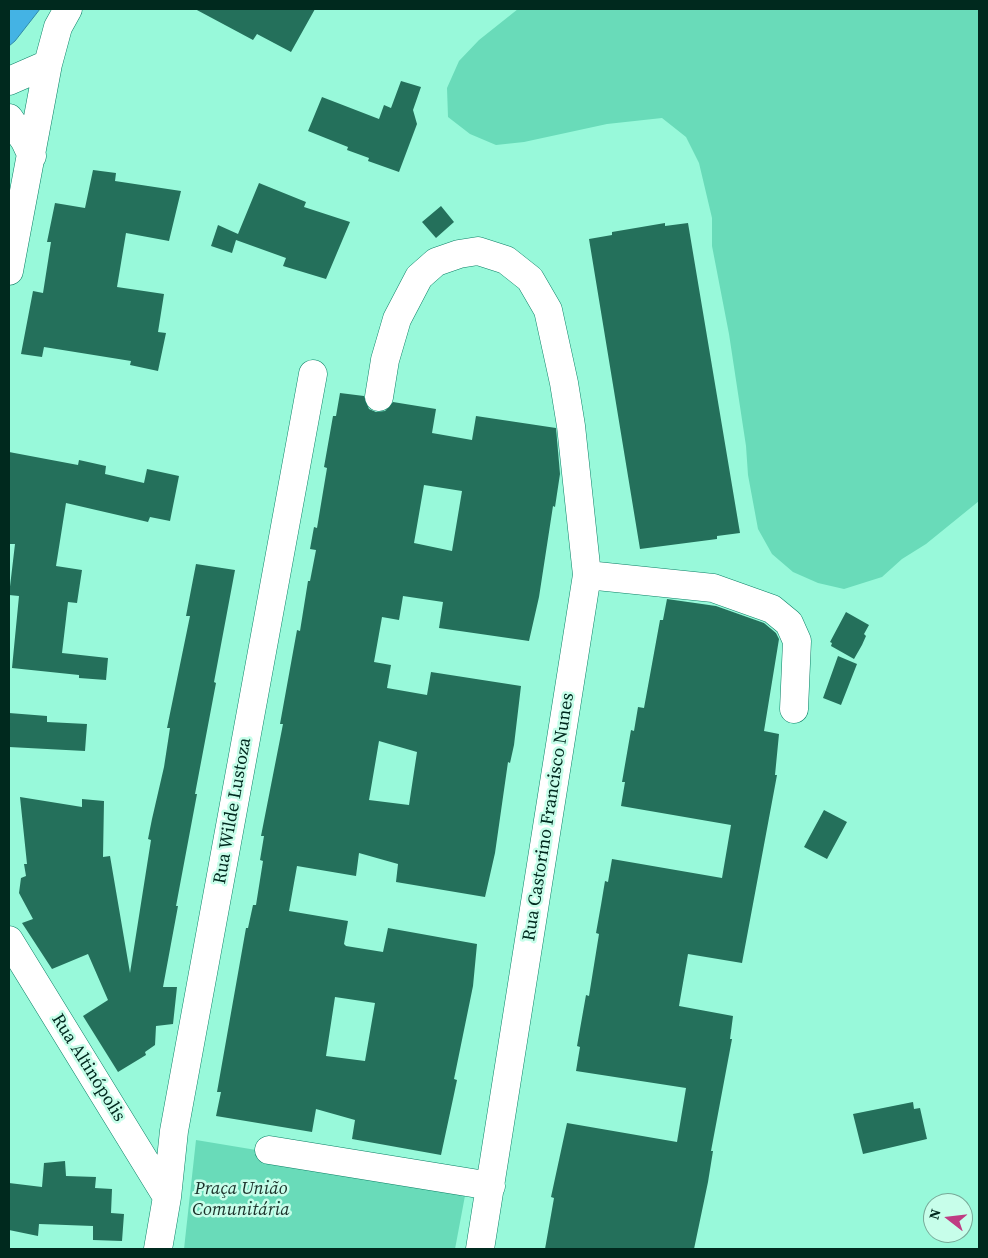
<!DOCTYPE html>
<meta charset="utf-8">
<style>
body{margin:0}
#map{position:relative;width:988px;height:1258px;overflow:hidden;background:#98f9da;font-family:"Source Serif 4",serif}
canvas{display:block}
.frame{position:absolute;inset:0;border:10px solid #00291e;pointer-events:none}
.north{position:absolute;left:923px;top:1193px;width:50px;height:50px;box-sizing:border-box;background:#c7feea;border:1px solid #77a998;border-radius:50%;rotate:286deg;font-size:14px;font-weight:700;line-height:20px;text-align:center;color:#00291e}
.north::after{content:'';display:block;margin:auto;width:18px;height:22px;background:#bf3c83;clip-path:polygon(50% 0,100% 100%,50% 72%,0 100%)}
</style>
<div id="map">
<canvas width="988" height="1258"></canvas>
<div class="frame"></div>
<div class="north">N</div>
</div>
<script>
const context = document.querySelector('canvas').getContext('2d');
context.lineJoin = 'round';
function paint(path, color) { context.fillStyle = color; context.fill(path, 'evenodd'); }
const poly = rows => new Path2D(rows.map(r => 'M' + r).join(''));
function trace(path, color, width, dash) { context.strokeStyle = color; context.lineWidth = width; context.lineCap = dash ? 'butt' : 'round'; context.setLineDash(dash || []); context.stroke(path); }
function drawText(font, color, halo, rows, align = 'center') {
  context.font = font + ' "Source Serif 4",serif'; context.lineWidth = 5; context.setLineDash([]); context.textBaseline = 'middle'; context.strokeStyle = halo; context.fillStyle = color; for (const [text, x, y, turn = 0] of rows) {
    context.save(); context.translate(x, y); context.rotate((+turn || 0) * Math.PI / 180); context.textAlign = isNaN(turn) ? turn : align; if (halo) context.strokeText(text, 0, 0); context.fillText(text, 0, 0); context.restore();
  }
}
const green = poly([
 [518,9,979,9,979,501,926,544,902,559,882,577,844,589,818,583,793,572,772,554,758,529,748,475,746,446,729,334,712,246,712,218,699,163,686,137,662,118,607,124,524,142,496,145,470,134,448,117,447,88,459,61,479,40],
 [196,1140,467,1185,455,1249,184,1249]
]);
const water = poly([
 [9,9,40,9,15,41,9,46,9,9]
]);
const building = poly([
 [195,9,315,9,291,52,257,34,253,40],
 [401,81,421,87,413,110,417,124,399,172,368,161,369,158,347,150,348,147,308,131,322,97,379,119,384,105,391,108],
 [93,170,116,173,115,181,181,191,169,241,126,233,117,287,164,294,158,332,166,333,158,371,130,365,131,361,44,347,42,357,21,354,33,291,43,293,51,242,47,242,55,203,85,208],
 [259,183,306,202,304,207,350,222,326,279,283,266,286,258,236,240,232,253,211,246,218,225,238,234],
 [441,206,454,222,436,238,422,222],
 [665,223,665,226,688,223,740,533,717,536,717,539,640,549,589,239,612,235,612,232],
 [340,393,364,396,369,409,376,412,385,411,393,402,436,409,432,433,472,440,476,416,556,428,560,474,555,507,553,506,539,597,529,641,439,628,443,602,403,596,399,620,382,617,374,662,391,665,387,688,427,695,431,672,521,686,514,745,510,763,508,762,495,853,485,897,396,882,398,864,359,853,356,876,297,866,289,911,348,921,344,944,346,946,383,952,388,928,477,944,473,986,454,1079,457,1080,453,1099,441,1155,352,1139,355,1120,316,1109,312,1132,216,1116,221,1092,217,1092,246,928,248,928,253,905,256,905,263,861,260,860,264,836,261,836,283,724,280,724,297,630,300,631,308,581,310,581,316,550,310,549,314,527,317,528,327,468,324,467,333,416,336,416],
 [424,485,462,491,452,551,414,543],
 [379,741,417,752,409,805,369,800],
 [335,997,375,1003,365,1061,326,1056],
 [9,452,78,465,79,460,106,466,105,474,144,483,147,469,179,476,170,521,150,517,148,522,66,503,56,566,82,570,77,603,68,602,62,653,108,658,106,680,79,678,79,675,12,668,19,596,9,595,15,544,9,544],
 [196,564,235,570,214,682,216,683,195,794,197,794,176,906,178,906,163,987,177,987,173,1024,156,1026,155,1045,145,1052,146,1055,118,1072,83,1016,108,1000,88,954,52,969,22,923,33,919,19,893,21,878,26,876,24,864,27,864,20,797,82,807,82,799,104,801,103,857,110,856,130,973,151,840,148,839,152,819,164,767,170,728,167,728,190,616,186,616],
 [667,599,716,606,764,623,776,633,779,639,764,731,779,734,775,775,777,775,742,963,688,954,679,1006,733,1016,730,1039,732,1039,711,1151,713,1151,708,1182,694,1249,545,1249,554,1198,551,1197,567,1123,677,1142,686,1088,576,1071,580,1047,577,1046,586,995,589,996,599,934,596,933,601,905,605,881,608,882,612,859,722,878,731,825,621,806,625,782,622,782,631,730,634,731,638,707,644,708,660,620,663,620],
 [846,612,869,625,864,634,866,636,862,645,854,659,831,646,832,643,830,642],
 [838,656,857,664,841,705,823,698],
 [9,713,47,716,47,722,87,724,85,751,9,747],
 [824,810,847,822,827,859,804,847],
 [913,1102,914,1109,920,1108,927,1139,863,1154,853,1114],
 [65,1161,66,1176,96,1177,95,1188,112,1189,111,1213,124,1214,122,1241,93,1240,93,1226,39,1224,38,1236,9,1230,9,1183,42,1187,44,1163]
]);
const minor = poly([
 [379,397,385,360,397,319,419,277,436,262,459,254,478,251,506,260,530,279,548,310,564,383,571,426,587,575,480,1249],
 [587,575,713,588,772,609,789,623,797,641,794,709],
 [9,940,167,1197],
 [269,1150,491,1186],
 [158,1249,167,1197,174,1131,313,374]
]);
const secondary = poly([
 [9,81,48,64],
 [9,118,25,141,32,156],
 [9,271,48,64,58,27,68,9]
]);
const streetNames = [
 ["Rua Wilde Lustoza",233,811,-80],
 ["Rua Castorino Francisco Nunes",549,817,-81],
 ["Rua Altinópolis",88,1068,58]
];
const parkNames = [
 ["Praça União",241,1189],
 ["Comunitária",241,1210]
];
paint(green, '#69dbb9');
paint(water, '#44b3e4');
trace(water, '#308aa9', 1);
paint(building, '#24705b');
trace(minor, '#0b8066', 29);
trace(secondary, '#0b8066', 29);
trace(minor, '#fff', 28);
trace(secondary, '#fff', 28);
drawText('18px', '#00291e', '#c7feea', streetNames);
drawText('italic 18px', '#1a2f28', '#c7feea', parkNames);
</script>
